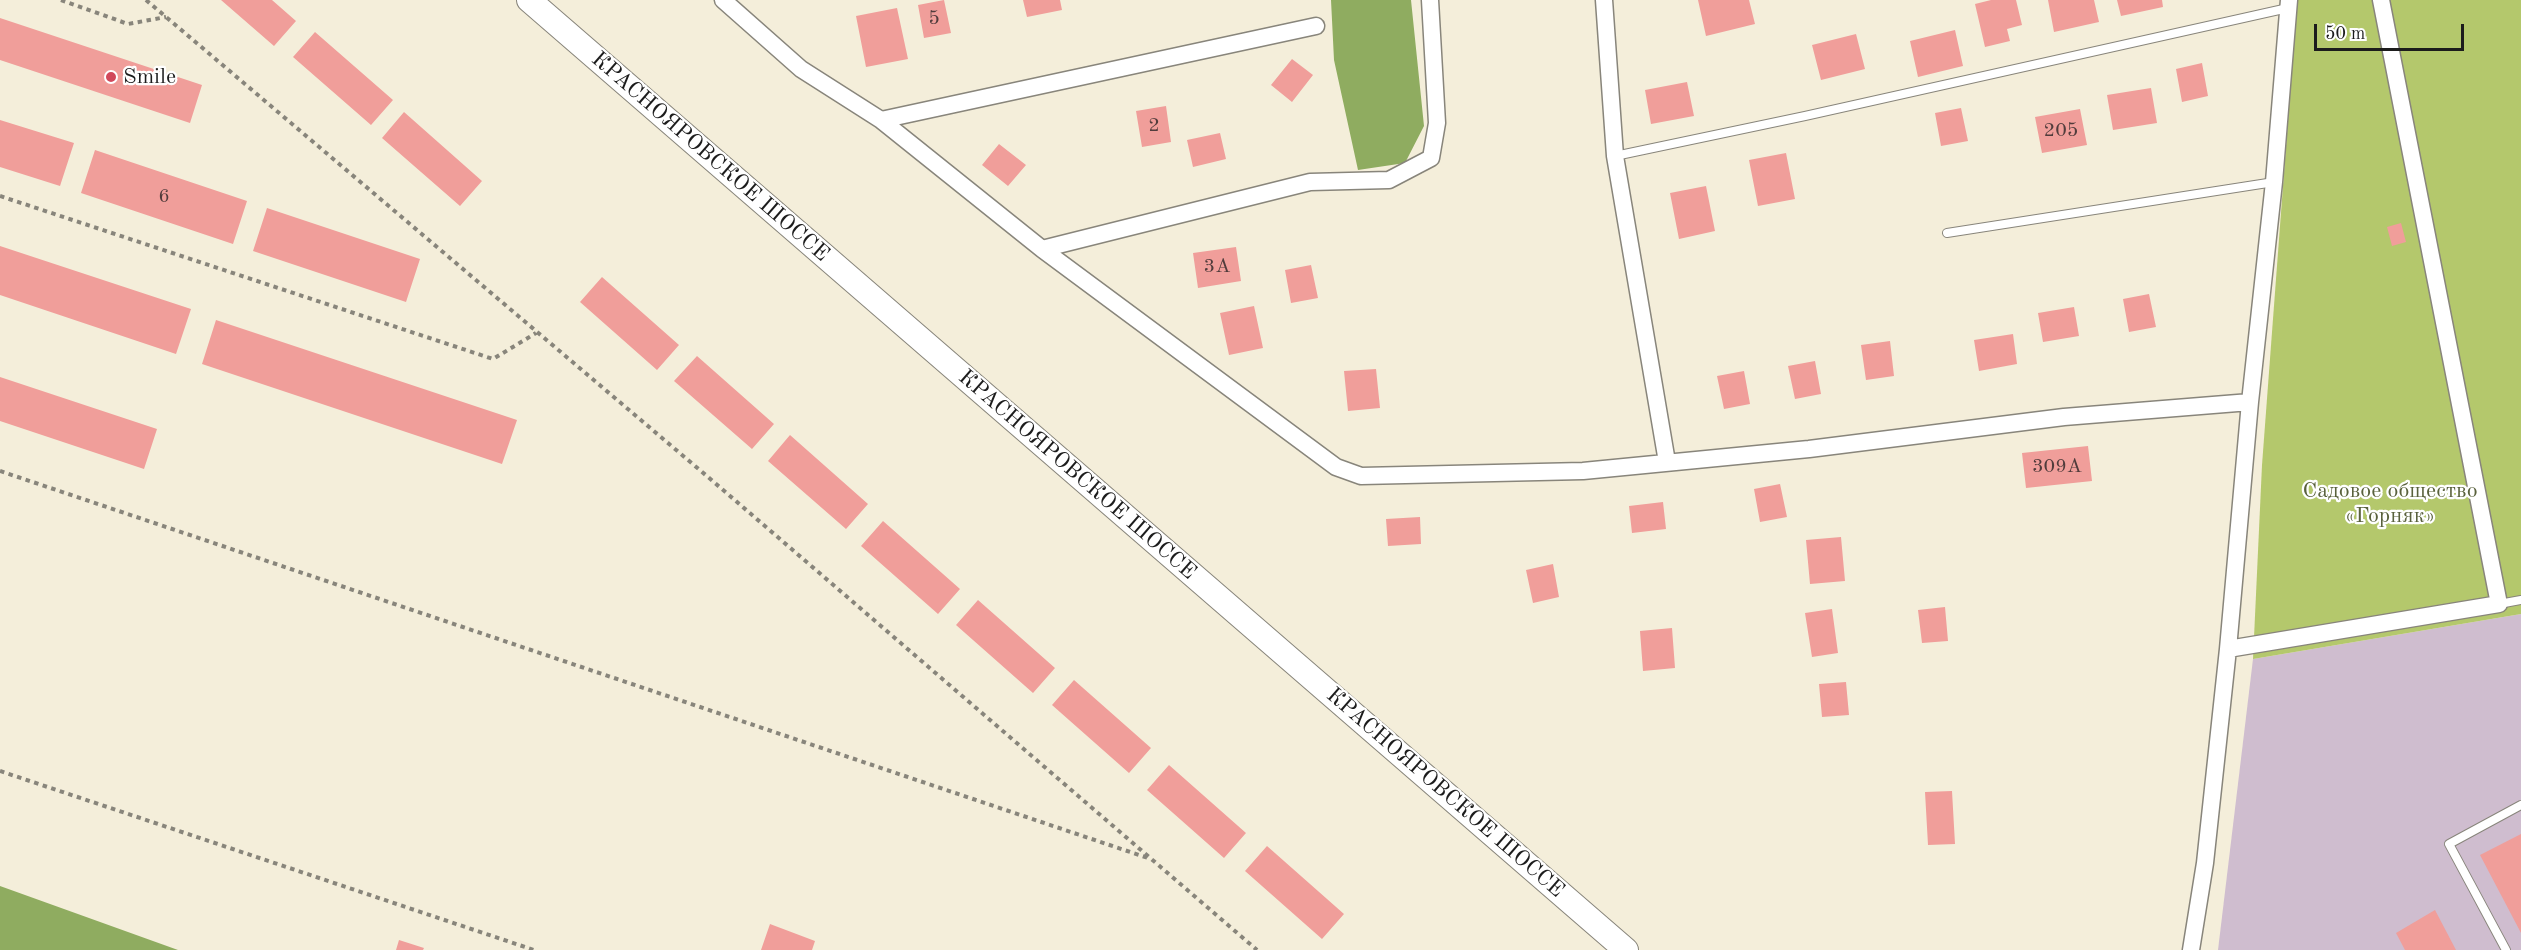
<!DOCTYPE html>
<meta charset="utf-8">
<style>
body{margin:0}
#map{position:relative;width:2521px;height:950px;overflow:hidden;background:#f4eeda;font-family:"Old Standard TT",serif}
canvas{display:block}
.scale{position:absolute;left:2314px;top:24px;width:150px;height:27px;box-sizing:border-box;border:3px solid #1c1c1c;border-top:0;padding-left:8px;font-size:18px;line-height:21px;white-space:nowrap;color:#1c1c1c;-webkit-text-stroke:4px #fff;paint-order:stroke}
</style>
<div id="map">
<canvas width="2521" height="950"></canvas>
<div class="scale">50 m</div>
</div>
<script>
const context = document.querySelector('canvas').getContext('2d');
context.lineJoin = 'round';
function paint(path, color) { context.fillStyle = color; context.fill(path, 'evenodd'); }
const poly = rows => new Path2D(rows.map(r => 'M' + r).join(''));
function trace(path, color, width, dash) { context.strokeStyle = color; context.lineWidth = width; context.lineCap = dash ? 'butt' : 'round'; context.setLineDash(dash || []); context.stroke(path); }
function drawText(font, color, halo, rows, align = 'center') {
  context.font = font + ' "Old Standard TT",serif'; context.lineWidth = 4.5; context.setLineDash([]); context.textBaseline = 'middle'; context.strokeStyle = halo; context.fillStyle = color; for (const [text, x, y, turn = 0] of rows) {
    context.save(); context.translate(x, y); context.rotate((+turn || 0) * Math.PI / 180); context.textAlign = isNaN(turn) ? turn : align; if (halo) context.strokeText(text, 0, 0); context.fillText(text, 0, 0); context.restore();
  }
}
const industrial = poly([
 [2521,614,2521,950,2218,950,2253,659]
]);
const green = poly([
 [2297,0,2521,0,2521,614,2253,659,2262,465]
]);
const forest = poly([
 [1331,0,1411,0,1424,126,1405,163,1358,170,1334,60],
 [0,886,178,950,0,950]
]);
const building = poly([
 [221,0,272,0,296,21,274,46],
 [944,0,951,33,924,38,918,5],
 [1023,0,1060,0,1062,10,1027,17],
 [1698,0,1749,0,1755,24,1706,36],
 [1991,0,2016,0,2022,25,2007,29,2010,41,1985,47,1975,4],
 [2048,0,2094,0,2099,22,2054,32],
 [2117,0,2162,0,2163,7,2121,16],
 [897,8,908,59,866,67,856,16],
 [0,18,202,85,190,123,0,60],
 [1955,30,1963,66,1918,77,1910,41],
 [315,32,393,100,371,125,293,57],
 [1856,34,1865,69,1821,80,1812,45],
 [1292,59,1313,75,1292,102,1271,85],
 [2202,63,2208,96,2182,102,2176,69],
 [1687,82,1694,116,1651,124,1645,90],
 [2151,88,2157,123,2113,130,2107,95],
 [1166,106,1171,142,1142,147,1136,111],
 [1961,108,1968,141,1941,146,1935,113],
 [2080,109,2087,145,2042,153,2035,117],
 [404,112,482,181,460,206,382,138],
 [0,120,74,143,60,186,0,167],
 [1220,133,1226,159,1193,167,1187,140],
 [999,144,1026,165,1008,186,982,165],
 [95,150,247,201,233,244,81,193],
 [1786,153,1795,199,1758,206,1749,160],
 [1706,186,1715,231,1679,239,1670,193],
 [267,208,420,259,406,302,253,251],
 [2401,223,2406,242,2392,246,2387,227],
 [0,246,191,309,176,354,0,295],
 [1236,247,1241,281,1198,288,1193,253],
 [1311,265,1318,298,1291,303,1285,270],
 [602,277,679,345,657,370,580,302],
 [2149,294,2156,327,2129,332,2123,299],
 [1254,306,1263,348,1229,355,1220,313],
 [2074,307,2079,336,2043,342,2038,313],
 [216,320,517,420,502,464,202,364],
 [2013,334,2017,364,1979,371,1974,340],
 [1890,341,1894,376,1866,380,1861,345],
 [697,356,774,424,752,449,674,381],
 [1815,361,1821,394,1795,399,1788,366],
 [1376,369,1380,408,1348,411,1344,371],
 [1744,371,1750,404,1724,409,1717,376],
 [0,377,157,429,144,469,0,421],
 [790,435,868,504,846,529,768,461],
 [2088,446,2092,481,2026,488,2022,453],
 [1780,484,1787,517,1760,522,1754,489],
 [1663,502,1666,529,1632,533,1629,506],
 [1420,517,1421,544,1388,546,1386,519],
 [883,521,960,589,938,614,861,546],
 [1841,537,1845,581,1810,584,1806,540],
 [1553,564,1559,597,1533,603,1526,570],
 [978,600,1055,668,1033,693,956,625],
 [1945,607,1948,641,1922,643,1918,610],
 [1832,609,1838,653,1812,657,1805,613],
 [1672,628,1675,668,1643,671,1640,631],
 [1074,680,1151,748,1129,773,1052,705],
 [1846,682,1849,715,1822,717,1819,684],
 [1169,765,1246,833,1224,858,1147,790],
 [1952,791,1955,844,1928,845,1925,792],
 [2521,834,2521,933,2480,855],
 [1267,846,1344,914,1322,939,1245,871],
 [2435,910,2456,950,2405,950,2396,933],
 [770,924,815,941,812,950,761,950],
 [399,940,424,948,423,950,396,950]
]);
const path = poly([
 [61,0,128,24,166,17],
 [146,0,708,477,1257,950],
 [0,196,493,359,536,333],
 [0,471,1151,859],
 [0,771,534,950]
]);
const lane = poly([
 [1615,156,1805,116,2288,8],
 [1947,233,2274,182],
 [2499,604,2521,600],
 [2506,950,2449,844,2521,805]
]);
const street = poly([
 [723,0,801,69,881,120,1042,249,1336,467,1361,476,1583,471,1809,449,2064,417,2250,402],
 [1604,0,1615,156,1667,462],
 [881,120,1316,26],
 [1042,249,1310,182,1389,180,1431,158,1437,123,1430,0],
 [2228,649,2499,604,2381,0],
 [2191,950,2205,863,2228,649,2250,402,2274,182,2289,0]
]);
const secondary = poly([
 [529,0,1626,950]
]);
const markers = [
 [111,77,6,"#d1495b"]
];
const numberNames = [
 ["5",934,19],
 ["2",1154,126],
 ["205",2061,131],
 ["6",164,197],
 ["3А",1217,267],
 ["309А",2057,467]
];
const poiNames = [
 ["Smile",123,77]
];
const streetNames = [
 ["КРАСНОЯРОВСКОЕ ШОССЕ",710,157,41],
 ["КРАСНОЯРОВСКОЕ ШОССЕ",1077,475,41],
 ["КРАСНОЯРОВСКОЕ ШОССЕ",1445,793,41]
];
const parkNames = [
 ["Садовое общество",2390,491],
 ["«Горняк»",2390,516]
];
paint(industrial, '#cfbdcf');
paint(green, '#b4c86c');
paint(forest, '#8fac60');
paint(building, '#f09e9a');
trace(lane, '#88857b', 10);
trace(street, '#88857b', 19);
trace(secondary, '#88857b', 26);
trace(path, '#88857b', 4, [4.5, 4.5]);
trace(lane, '#fff', 8);
trace(street, '#fff', 16);
trace(secondary, '#fff', 24);
for (const [x, y, r, color] of markers) { const dot = new Path2D(); dot.arc(x, y, r, 0, 2 * Math.PI); context.fillStyle = color; context.fill(dot); trace(dot, '#fff', 2); }
drawText('20px', '#513c3c', null, numberNames);
drawText('22px', '#1c1c1c', '#fff', poiNames, 'left');
drawText('22px', '#1c1c1c', '#fff', streetNames);
drawText('22px', '#59613c', '#fff', parkNames);
</script>
